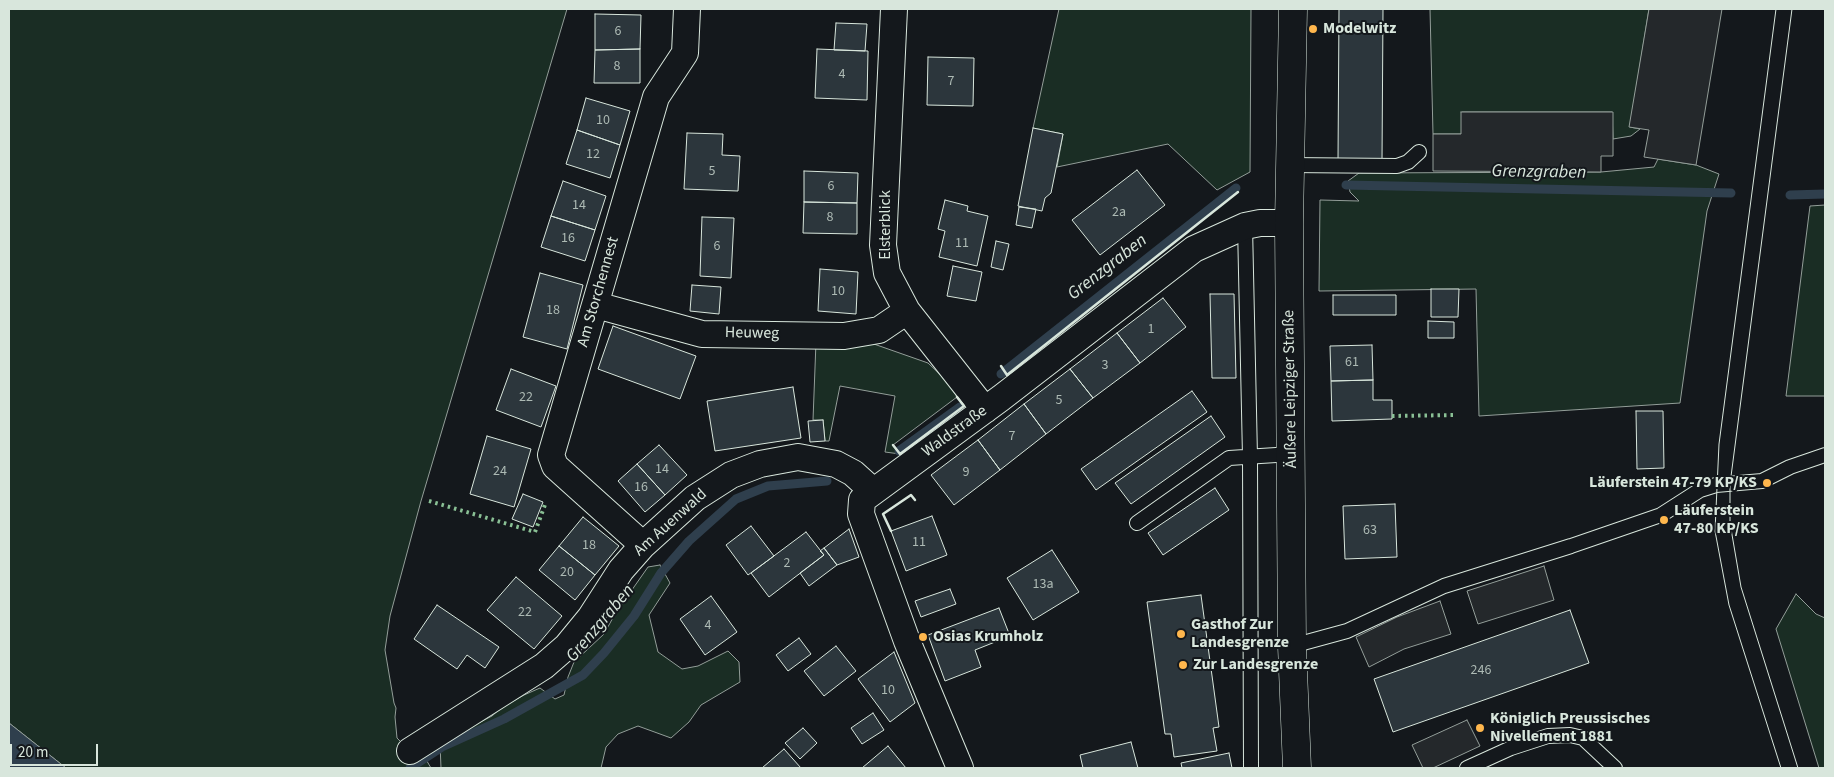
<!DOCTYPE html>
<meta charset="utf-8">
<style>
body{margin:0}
#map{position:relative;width:1834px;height:777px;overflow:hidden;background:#14181c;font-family:"Source Sans 3",sans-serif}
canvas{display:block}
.frame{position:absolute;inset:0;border:10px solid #d8e6dc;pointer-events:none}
.scale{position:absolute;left:10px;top:744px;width:88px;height:22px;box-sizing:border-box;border:2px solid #d8e6dc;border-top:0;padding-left:6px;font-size:15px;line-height:18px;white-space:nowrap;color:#d8e6dc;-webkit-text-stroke:4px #14181c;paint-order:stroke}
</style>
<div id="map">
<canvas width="1834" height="777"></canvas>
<div class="frame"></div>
<div class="scale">20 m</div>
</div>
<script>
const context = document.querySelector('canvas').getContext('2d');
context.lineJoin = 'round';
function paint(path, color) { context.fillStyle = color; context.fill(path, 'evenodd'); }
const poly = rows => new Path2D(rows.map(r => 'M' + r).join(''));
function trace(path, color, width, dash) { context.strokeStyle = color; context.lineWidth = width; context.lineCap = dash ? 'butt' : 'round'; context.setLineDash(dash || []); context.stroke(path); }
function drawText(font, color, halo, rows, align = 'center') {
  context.font = font + ' "Source Sans 3",sans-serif'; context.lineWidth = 4; context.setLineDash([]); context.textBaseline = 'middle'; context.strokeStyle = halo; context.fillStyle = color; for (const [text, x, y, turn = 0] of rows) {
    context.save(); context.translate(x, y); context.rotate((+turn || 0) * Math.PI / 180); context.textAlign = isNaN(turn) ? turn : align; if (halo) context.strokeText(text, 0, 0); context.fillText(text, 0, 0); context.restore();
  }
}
const green = poly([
 [9,9,567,9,421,501,390,616,385,650,394,703,396,708,395,717,397,738,410,751,421,751,431,768,66,768,9,723,9,9],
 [1059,9,1251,9,1250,172,1217,190,1168,144,1057,167,1063,134,1033,128,1059,9],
 [1430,9,1649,9,1630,127,1640,129,1631,136,1613,139,1612,112,1462,112,1462,134,1433,134,1430,9],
 [1658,159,1696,165,1719,174,1707,211,1680,403,1479,416,1476,289,1319,291,1320,200,1359,201,1350,192,1348,181,1359,173,1601,172,1654,167,1658,159],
 [1825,205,1825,396,1786,396,1810,206,1825,205],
 [816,342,871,343,928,363,948,382,957,397,893,445,900,454,885,452,895,396,840,386,829,441,825,441,823,420,813,420,816,342],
 [660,565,670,583,649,615,658,652,682,669,698,666,728,651,739,662,740,682,701,705,689,722,671,738,638,726,618,734,606,747,601,768,441,768,440,744,453,736,492,716,501,708,524,695,540,688,555,699,564,695,568,677,574,662,604,634,615,614,648,567,660,565],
 [1796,594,1816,614,1825,618,1825,768,1819,768,1776,629,1796,594]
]);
const parking = poly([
 [1649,9,1722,9,1696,165,1644,157,1649,130,1629,127,1649,9],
 [1461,112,1613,112,1613,156,1601,156,1601,172,1433,171,1433,134,1461,134,1461,112],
 [1544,566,1554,600,1478,624,1467,591,1544,566],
 [1440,601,1451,634,1404,649,1369,667,1356,637,1397,617,1440,601],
 [1467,720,1480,746,1433,768,1423,768,1412,745,1467,720]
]);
const water = poly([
 [9,723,66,768,9,768,9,723]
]);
const stream = poly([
 [1346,185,1731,193],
 [1790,195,1825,194],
 [1001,374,1236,188],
 [899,451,960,407],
 [410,768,442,747,504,719,583,675,604,653,634,616,661,573,689,541,736,499,768,486,827,481]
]);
const building = poly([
 [1339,9,1383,9,1382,161,1338,160,1339,9],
 [595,14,641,15,640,49,595,50,595,14],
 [836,23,867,24,865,51,834,50,836,23],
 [640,49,640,83,594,83,595,50,640,49],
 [817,49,868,51,867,100,815,98,817,49],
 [928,57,974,58,973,106,927,105,928,57],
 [586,98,630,111,620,145,577,130,586,98],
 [1033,128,1063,134,1051,193,1045,198,1042,211,1018,206,1033,128],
 [577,130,620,145,610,178,566,164,577,130],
 [687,133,723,134,722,155,740,156,738,191,684,189,687,133],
 [1137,170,1165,205,1100,255,1072,220,1137,170],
 [804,171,858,173,857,203,804,202,804,171],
 [563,181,606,196,595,230,551,216,563,181],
 [945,200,968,206,967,211,988,216,977,266,939,257,945,231,938,229,945,200],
 [804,202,857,203,857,234,803,233,804,202],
 [1019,207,1036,209,1032,228,1016,225,1019,207],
 [551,216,595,230,585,261,541,247,551,216],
 [702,217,734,218,731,278,700,276,702,217],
 [996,241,1009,244,1003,270,991,267,996,241],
 [953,266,982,272,976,301,947,296,953,266],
 [820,269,858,272,856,314,818,311,820,269],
 [540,273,583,285,567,349,523,337,540,273],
 [692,285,721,287,719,314,690,311,692,285],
 [1431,289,1459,289,1458,317,1431,317,1431,289],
 [1210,294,1234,294,1236,378,1212,378,1210,294],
 [1333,295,1396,295,1396,315,1333,315,1333,295],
 [1163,298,1186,327,1140,363,1117,333,1163,298],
 [1428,321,1454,322,1454,338,1428,338,1428,321],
 [613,326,696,356,680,399,598,369,613,326],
 [1117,333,1140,363,1093,398,1070,369,1117,333],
 [1372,345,1373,380,1331,381,1330,346,1372,345],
 [511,369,556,386,541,427,496,410,511,369],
 [1070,369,1093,398,1046,434,1024,404,1070,369],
 [1373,380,1373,400,1392,400,1392,419,1332,421,1331,381,1373,380],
 [793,387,801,438,715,451,707,401,793,387],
 [1192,391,1207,412,1096,490,1081,469,1192,391],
 [1024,404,1046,434,1000,470,978,440,1024,404],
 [1636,411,1663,411,1664,468,1637,469,1636,411],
 [1211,416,1225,437,1131,504,1115,483,1211,416],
 [823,420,825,441,810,442,808,421,823,420],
 [487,436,531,449,514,507,470,494,487,436],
 [978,440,1000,470,954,505,931,475,978,440],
 [659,445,687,475,665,495,637,464,659,445],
 [637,464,665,495,645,512,618,481,637,464],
 [1215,488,1229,510,1163,555,1148,533,1215,488],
 [523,494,543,502,533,527,512,519,523,494],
 [1395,504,1397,557,1345,559,1343,506,1395,504],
 [932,516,947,555,906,571,891,531,932,516],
 [583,517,619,546,595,575,559,546,583,517],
 [751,526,774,556,748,575,726,545,751,526],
 [849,529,859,557,837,565,824,548,849,529],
 [806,532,824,555,769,597,751,573,806,532],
 [559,546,595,575,575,600,539,570,559,546],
 [824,548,837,565,809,586,800,573,824,555,820,551,824,548],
 [1052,550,1079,592,1033,620,1007,578,1052,550],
 [516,577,562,616,534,649,487,610,516,577],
 [950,589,956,604,921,617,915,601,950,589],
 [1201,595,1219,727,1213,728,1217,751,1174,757,1171,734,1165,734,1147,602,1201,595],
 [711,596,737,632,705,655,680,619,711,596],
 [437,605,499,647,485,668,467,655,457,669,414,639,437,605],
 [999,608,1010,636,975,650,981,667,945,681,928,635,999,608],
 [1570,610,1589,663,1393,732,1374,679,1570,610],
 [799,638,811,654,788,671,776,655,799,638],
 [836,646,856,671,824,696,804,671,836,646],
 [894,652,915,703,890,722,858,679,894,652],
 [873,713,884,730,862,744,851,728,873,713],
 [803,728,817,743,800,759,785,743,803,728],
 [1131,742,1138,768,1083,768,1080,755,1131,742],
 [888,746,906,768,862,768,888,746],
 [784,749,801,768,762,768,784,749],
 [1229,753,1232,768,1182,768,1181,763,1229,753]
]);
const service = poly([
 [1289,165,1397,166,1408,162,1419,152],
 [1245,226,1250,457,1251,768],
 [1137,523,1229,458,1292,454],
 [1292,646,1347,631,1444,586,1571,546,1661,515,1700,490,1716,485,1762,481,1790,467,1825,455],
 [1467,768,1511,748,1548,736,1570,735,1583,738,1615,768]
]);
const minor = poly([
 [894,9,883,245,887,273,907,311,985,410],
 [596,305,702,334,844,336,879,330,907,311],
 [643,545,555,466,551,455,656,97,685,53,687,9],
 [410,751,544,666,567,646,590,618,621,570,643,545,695,498,731,475,760,464,798,457,836,464,853,473,873,491],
 [960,768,907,641,861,514,862,500,1001,398,1194,249,1245,226,1260,223,1289,223]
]);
const tertiary = poly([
 [1293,9,1289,223,1292,646,1297,768]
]);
const tram = poly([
 [1776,9,1719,444,1715,531,1729,605,1781,768],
 [1792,9,1730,484,1730,523,1741,587,1798,768]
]);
const hedge = poly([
 [1392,416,1456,415],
 [429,501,535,532,546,502]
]);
const wall = poly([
 [1001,366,1007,375,1238,192],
 [893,445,900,454,964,406,957,397],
 [891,531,883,514,911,495,915,500]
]);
const markers = [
 [1313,29,5,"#ffb74d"],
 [1767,483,5,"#ffb74d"],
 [1664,520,5,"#ffb74d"],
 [1181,634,5,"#ffb74d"],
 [923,637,5,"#ffb74d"],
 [1183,665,5,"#ffb74d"],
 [1480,728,5,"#ffb74d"]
];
const numberNames = [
 ["6",618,32],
 ["8",617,67],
 ["4",842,75],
 ["7",951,82],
 ["10",603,121],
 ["12",593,155],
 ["5",712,172],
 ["6",831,187],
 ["14",579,206],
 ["2a",1119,213],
 ["8",830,218],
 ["16",568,239],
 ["11",962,244],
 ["6",717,247],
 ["10",838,292],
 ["18",553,311],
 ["1",1151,330],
 ["61",1352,363],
 ["3",1105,366],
 ["22",526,398],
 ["5",1059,401],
 ["7",1012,437],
 ["14",662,470],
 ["24",500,472],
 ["9",966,473],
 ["16",641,488],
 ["63",1370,531],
 ["11",919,543],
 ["18",589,546],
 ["2",787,564],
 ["20",567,573],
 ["13a",1043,585],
 ["22",525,613],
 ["4",708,626],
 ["246",1481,671],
 ["10",888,691]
];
const poiNames = [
 ["Modelwitz",1323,29],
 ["Läuferstein 47-79 KP/KS",1757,483,"right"],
 ["Läuferstein",1674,511],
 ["47-80 KP/KS",1674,529],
 ["Gasthof Zur",1191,625],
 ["Landesgrenze",1191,643],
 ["Osias Krumholz",933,637],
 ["Zur Landesgrenze",1193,665],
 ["Königlich Preussisches",1490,719],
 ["Nivellement 1881",1490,737]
];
const streetNames = [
 ["Elsterblick",886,225,-90],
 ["Am Storchennest",599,292,-74],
 ["Heuweg",752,334,1],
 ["Äußere Leipziger Straße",1291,389,-91],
 ["Waldstraße",955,432,-36],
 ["Am Auenwald",671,523,-42]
];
const waterNames = [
 ["Grenzgraben",1539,173,1],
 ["Grenzgraben",1108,268,-38],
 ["Grenzgraben",601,624,-50]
];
paint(green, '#1a2d24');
trace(green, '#939e99', 1);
paint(parking, '#24282b');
trace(parking, '#939e99', 1);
paint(water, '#2f3f4d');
trace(water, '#939e99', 1);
trace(stream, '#2f3f4d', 9);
paint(building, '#2c363c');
trace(building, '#d8e6dc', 1);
trace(service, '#d8e6dc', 16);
trace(minor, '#d8e6dc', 28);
trace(tertiary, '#d8e6dc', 29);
trace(service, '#14181c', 14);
trace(minor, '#14181c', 26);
trace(tertiary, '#14181c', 28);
trace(tram, '#d8e6dc', 1);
trace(hedge, '#8ac095', 4, [2.5, 4]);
trace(wall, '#d8e6dc', 2.5);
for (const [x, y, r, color] of markers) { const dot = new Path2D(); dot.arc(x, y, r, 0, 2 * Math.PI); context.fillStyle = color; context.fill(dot); trace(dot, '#14181c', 2); }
drawText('14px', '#adbab4', null, numberNames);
drawText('bold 16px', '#d8e6dc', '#14181c', poiNames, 'left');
drawText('16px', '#d8e6dc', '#14181c', streetNames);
drawText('italic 18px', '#d8e6dc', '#14181c', waterNames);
</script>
